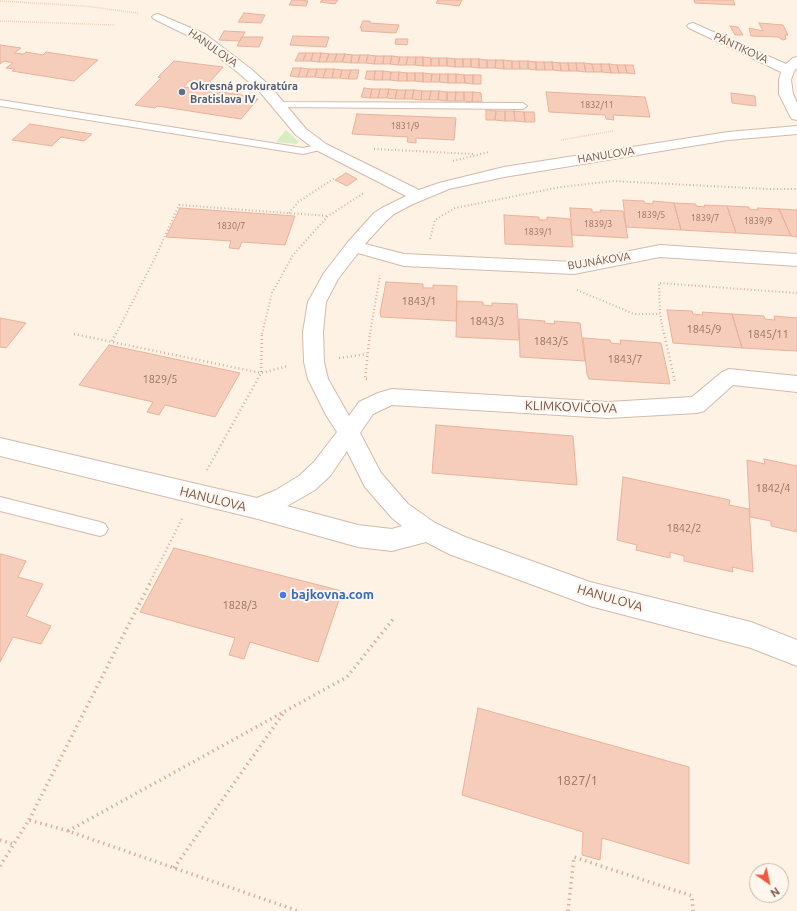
<!DOCTYPE html>
<meta charset="utf-8">
<style>
body{margin:0}
#map{position:relative;width:797px;height:911px;overflow:hidden;background:#fef2e5;font-family:Ubuntu,sans-serif}
canvas{display:block}
.north{position:absolute;left:749px;top:863px;width:40px;height:40px;box-sizing:border-box;background:#fff6ed;border:1px solid #c9b6ab;border-radius:50%;rotate:146deg;font-size:11px;font-weight:700;line-height:16px;text-align:center;color:#795548}
.north::after{content:'';display:block;margin:auto;width:14px;height:18px;background:#f15941;clip-path:polygon(50% 0,100% 100%,50% 72%,0 100%)}
</style>
<div id="map">
<canvas width="797" height="911"></canvas>
<div class="north">N</div>
</div>
<script>
const context = document.querySelector('canvas').getContext('2d');
context.lineJoin = 'round';
function paint(path, color) { context.fillStyle = color; context.fill(path, 'evenodd'); }
const poly = rows => new Path2D(rows.map(r => 'M' + r).join(''));
function trace(path, color, width, dash) { context.strokeStyle = color; context.lineWidth = width; context.lineCap = dash ? 'butt' : 'round'; context.setLineDash(dash || []); context.stroke(path); }
function drawText(font, color, halo, rows, align = 'center') {
  context.font = font + ' Ubuntu,sans-serif'; context.lineWidth = 4; context.setLineDash([]); context.textBaseline = 'middle'; context.strokeStyle = halo; context.fillStyle = color; for (const [text, x, y, turn = 0] of rows) {
    context.save(); context.translate(x, y); context.rotate((+turn || 0) * Math.PI / 180); context.textAlign = isNaN(turn) ? turn : align; if (halo) context.strokeText(text, 0, 0); context.fillText(text, 0, 0); context.restore();
  }
}
const green = poly([
 [286,130,299,142,296,144,276,142]
]);
const building = poly([
 [292,0,300,0,308,1,306,6,289,5,292,0],
 [322,0,338,0,335,4,320,2,322,0],
 [438,0,462,0,459,6,436,3,438,0],
 [694,0,733,0,735,5,695,3,694,0],
 [244,13,265,15,261,23,238,22,244,13],
 [363,21,370,21,370,23,399,25,396,33,361,31,362,28,360,28,363,21],
 [759,23,783,25,788,35,785,35,786,39,783,40,778,37,751,36,749,28,763,31,759,23],
 [730,26,738,27,743,35,735,35,730,26],
 [224,31,245,32,240,41,219,40,224,31],
 [293,36,329,37,326,47,290,45,293,36],
 [242,37,263,37,259,47,237,46,242,37],
 [396,39,408,39,407,45,395,44,396,39],
 [0,45,21,48,14,53,24,54,26,52,43,55,46,52,98,60,74,81,12,71,15,69,6,68,13,63,4,61,0,64,0,45],
 [299,53,306,53,303,61,295,61,299,53],
 [306,53,313,53,311,61,303,61,306,53],
 [313,53,321,53,319,62,311,61,313,53],
 [321,53,329,54,326,62,319,62,321,53],
 [329,54,337,54,334,62,326,62,329,54],
 [337,54,345,54,342,62,334,62,337,54],
 [345,54,352,55,351,63,342,62,345,54],
 [352,55,360,55,358,63,351,63,352,55],
 [360,55,368,55,366,63,358,63,360,55],
 [368,55,376,56,374,64,366,63,368,55],
 [376,56,384,56,383,64,374,64,376,56],
 [384,56,392,56,390,64,383,64,384,56],
 [392,56,400,57,398,65,390,64,392,56],
 [400,57,408,57,406,65,398,65,400,57],
 [408,57,416,57,415,65,406,65,408,57],
 [416,57,423,57,423,66,415,65,416,57],
 [423,57,431,58,431,66,423,66,423,57],
 [431,58,439,58,439,66,431,66,431,58],
 [439,58,447,58,447,66,439,66,439,58],
 [447,58,455,59,455,67,447,66,447,58],
 [455,59,463,59,463,67,455,67,455,59],
 [463,59,471,59,471,67,463,67,463,59],
 [471,59,479,59,479,68,471,67,471,59],
 [479,59,487,60,487,68,479,68,479,59],
 [487,60,496,60,495,68,487,68,487,60],
 [496,60,503,60,504,69,495,68,496,60],
 [503,60,512,61,512,69,504,69,503,60],
 [174,61,223,67,208,84,189,81,184,87,249,96,248,97,258,99,241,119,157,106,155,108,135,105,161,78,158,77,174,61],
 [512,61,519,61,520,69,512,69,512,61],
 [519,61,528,61,528,69,520,69,519,61],
 [528,61,536,62,536,70,528,69,528,61],
 [536,62,544,62,545,70,536,70,536,62],
 [544,62,552,62,553,70,545,70,544,62],
 [552,62,560,63,561,71,553,70,552,62],
 [560,63,568,63,569,71,561,71,560,63],
 [568,63,576,63,577,71,569,71,568,63],
 [576,63,584,63,586,72,577,71,576,63],
 [584,63,592,64,594,72,586,72,584,63],
 [592,64,601,64,602,72,594,72,592,64],
 [601,64,609,64,611,73,602,72,601,64],
 [609,64,617,65,619,73,611,73,609,64],
 [617,65,625,65,627,73,619,73,617,65],
 [625,65,633,65,635,74,627,73,625,65],
 [293,68,301,68,298,77,290,76,293,68],
 [301,68,309,69,306,77,298,77,301,68],
 [309,69,317,69,315,77,306,77,309,69],
 [317,69,326,69,323,78,315,77,317,69],
 [326,69,334,69,332,78,323,78,326,69],
 [334,69,342,70,340,78,332,78,334,69],
 [342,70,351,70,348,79,340,78,342,70],
 [351,70,359,70,357,79,348,79,351,70],
 [367,71,375,71,374,80,365,79,367,71],
 [375,71,383,71,382,80,374,80,375,71],
 [383,71,391,72,390,80,382,80,383,71],
 [391,72,399,72,398,81,390,80,391,72],
 [399,72,407,73,407,81,398,81,399,72],
 [407,73,415,73,415,81,407,81,407,73],
 [415,73,423,73,423,82,415,81,415,73],
 [423,73,432,74,431,82,423,82,423,73],
 [432,74,440,74,439,82,431,82,432,74],
 [440,74,448,74,448,83,439,82,440,74],
 [448,74,456,74,456,83,448,83,448,74],
 [456,74,464,75,465,83,456,83,456,74],
 [464,75,473,75,473,84,465,83,464,75],
 [473,75,481,75,481,84,473,84,473,75],
 [364,88,372,89,370,98,361,97,364,88],
 [372,89,380,89,378,98,370,98,372,89],
 [380,89,389,89,387,98,378,98,380,89],
 [389,89,397,90,395,99,387,98,389,89],
 [397,90,406,90,404,99,395,99,397,90],
 [406,90,414,90,412,99,404,99,406,90],
 [414,90,422,91,421,100,412,99,414,90],
 [422,91,431,91,429,100,421,100,422,91],
 [431,91,439,91,438,100,429,100,431,91],
 [439,91,447,92,447,101,438,100,439,91],
 [447,92,456,92,455,101,447,101,447,92],
 [456,92,464,92,464,101,455,101,456,92],
 [464,92,473,92,472,102,464,101,464,92],
 [473,92,481,93,482,102,472,102,473,92],
 [546,92,645,97,650,117,613,115,614,120,606,119,605,115,549,112,546,92],
 [731,93,755,96,756,106,732,103,731,93],
 [486,110,496,111,495,120,486,120,486,110],
 [496,111,505,111,505,121,495,120,496,111],
 [505,111,514,111,515,121,505,121,505,111],
 [514,111,524,112,525,122,515,121,514,111],
 [524,112,534,112,535,122,525,122,524,112],
 [357,114,456,118,454,140,416,138,416,143,407,142,408,137,352,134,357,114],
 [30,124,92,134,84,141,61,137,52,146,12,140,30,124],
 [346,173,357,179,347,186,335,180,346,173],
 [623,200,644,201,644,203,653,204,653,201,674,203,681,230,626,227,623,200],
 [674,203,696,204,696,206,705,207,704,205,727,206,736,233,681,230,674,203],
 [727,206,749,207,749,209,758,210,757,208,779,209,791,236,736,233,727,206],
 [180,208,295,216,285,245,242,242,239,249,229,248,231,241,166,237,180,208],
 [570,208,592,209,592,212,601,212,600,210,623,211,628,238,572,235,570,208],
 [779,209,797,210,797,237,791,236,779,209],
 [504,215,539,217,539,220,547,220,547,217,570,219,573,247,505,244,504,215],
 [386,282,423,284,423,288,433,288,433,285,457,286,456,321,381,317,380,313,386,282],
 [457,301,483,302,483,305,492,306,492,303,517,304,519,340,456,337,457,301],
 [667,310,692,311,693,314,703,315,702,312,732,314,742,348,673,343,667,310],
 [732,314,764,316,765,319,775,320,774,316,797,318,797,351,742,348,732,314],
 [0,318,26,323,6,348,0,347,0,318],
 [519,319,545,321,544,323,555,324,554,321,580,323,585,361,520,357,519,319],
 [583,338,610,340,611,343,621,344,620,340,661,343,670,384,589,379,587,374,583,338],
 [109,345,240,373,215,417,165,405,159,415,147,412,153,402,79,385,109,345],
 [436,425,573,436,577,485,432,473,436,425],
 [764,459,797,466,797,532,771,526,771,521,750,517,747,460,765,464,764,459],
 [623,477,730,500,729,505,749,509,753,572,732,567,733,572,684,561,684,556,670,552,670,558,636,550,637,545,617,540,623,477],
 [174,548,342,591,318,662,250,642,244,659,229,655,235,638,140,612,174,548],
 [1,554,26,561,18,577,43,584,26,616,51,626,41,644,13,637,0,662,0,556,1,554],
 [478,708,689,767,689,864,602,838,600,860,582,855,583,832,462,795,478,708]
]);
const pathFar3 = poly([
 [0,1,84,6,138,13],
 [0,21,115,25],
 [561,140,613,131]
]);
const pathFar2 = poly([
 [374,149,473,154],
 [453,161,489,152],
 [289,213,298,202,335,178],
 [430,239,435,220,455,208,561,187,613,181,768,189,797,189],
 [577,290,634,314,660,314],
 [116,334,155,258,179,205,328,216],
 [262,334,272,293,293,255,328,216,364,193],
 [370,334,380,275],
 [664,334,660,314,659,283,797,293]
]);
const pathFar1 = poly([
 [664,333,675,382],
 [74,334,261,373,288,366],
 [112,341,116,333],
 [339,358,367,354],
 [367,379,365,379,370,333],
 [207,470,261,373,262,333],
 [149,584,183,517]
]);
const path = poly([
 [29,820,150,583],
 [68,831,347,677,394,618],
 [0,840,13,844],
 [0,866,29,820,68,831,298,911],
 [174,868,283,714],
 [568,911,574,857,692,896,693,911]
]);
const service = poly([
 [0,100,303,148,321,144,326,147,324,149,303,154,0,106,0,100],
 [279,102,523,103,527,106,523,109,276,107,275,105,276,103,279,102],
 [0,497,100,522,105,524,108,529,105,534,100,536,0,511,0,497]
]);
const minor = poly([
 [158,14,205,34,251,69,270,86,306,129,326,144,419,190,439,183,504,167,728,132,797,126,797,134,728,140,504,177,449,189,413,204,394,214,386,221,365,244,404,254,574,262,660,245,797,254,797,266,660,257,574,274,404,266,358,253,338,279,326,302,323,332,324,362,328,379,349,416,359,402,378,393,392,389,608,402,692,397,722,372,729,369,797,376,797,392,733,385,704,411,697,413,608,418,392,405,373,414,360,433,381,473,408,504,435,523,465,537,590,582,751,622,797,640,797,666,751,648,590,606,449,554,426,542,392,551,358,547,258,519,0,456,0,438,257,498,276,490,299,476,314,462,337,432,326,415,308,379,304,362,303,332,308,302,324,273,348,242,374,213,382,208,406,196,316,150,296,135,260,92,241,75,197,40,154,19,152,17,154,15,158,14],
 [347,451,365,487,392,518,402,526,392,529,358,525,287,506,315,490,330,476,347,451],
 [693,23,786,64,793,58,797,57,797,68,794,71,791,80,793,94,797,103,797,120,792,119,790,116,779,94,779,80,781,72,689,28,687,26,689,24,693,23]
]);
const markers = [
 [182,92,4,"#5c6f8a"],
 [283,595,4,"#3f7fe0"]
];
const farNumbernames = [
 ["1832/11",597,105],
 ["1831/9",405,126],
 ["1839/5",651,215],
 ["1839/7",705,218],
 ["1839/9",758,221],
 ["1839/3",598,224],
 ["1830/7",231,226],
 ["1839/1",538,232]
];
const farStreetnames = [
 ["HANULOVA",213,48,35],
 ["PÁNTIKOVA",741,48,25],
 ["HANULOVA",606,155,-9],
 ["BUJNÁKOVA",599,261,-9]
];
const farServicenames = [
 ["Okresná prokuratúra",190,86],
 ["Bratislava IV",190,99]
];
const numberNames = [
 ["1843/1",419,301],
 ["1843/3",487,321],
 ["1845/9",704,329],
 ["1845/11",768,334],
 ["1843/5",551,341],
 ["1843/7",625,359],
 ["1829/5",160,379],
 ["1842/4",773,488],
 ["1842/2",684,528],
 ["1828/3",240,605]
];
const streetNames = [
 ["KLIMKOVIČOVA",571,407,2],
 ["HANULOVA",213,499,14],
 ["HANULOVA",610,598,16]
];
const shopNames = [
 ["bajkovna.com",291,595]
];
const nearNumbernames = [
 ["1827/1",577,781]
];
paint(green, '#d7edc2');
paint(building, '#f6cdba');
trace(building, '#eab199', 1);
trace(service, '#d3baac', 2);
trace(minor, '#d3baac', 2);
trace(pathFar3, '#dbb09d', 1.5, [0.5, 1.5]);
trace(pathFar2, '#dbb09d', 2, [1, 2.5]);
trace(pathFar1, '#dbb09d', 2.5, [1, 3]);
trace(path, '#dbb09d', 3.5, [1.5, 4]);
paint(service, '#fff');
paint(minor, '#fff');
for (const [x, y, r, color] of markers) { const dot = new Path2D(); dot.arc(x, y, r, 0, 2 * Math.PI); context.fillStyle = color; context.fill(dot); trace(dot, '#fff6ed', 1.5); }
drawText('9px', '#987364', null, farNumbernames);
drawText('11px', '#795548', '#fff6ed', farStreetnames);
drawText('bold 11px', '#4e5e75', '#fff6ed', farServicenames, 'left');
drawText('11px', '#987364', null, numberNames);
drawText('13px', '#795548', '#fff6ed', streetNames);
drawText('bold 13px', '#366cbe', '#fff6ed', shopNames, 'left');
drawText('13px', '#987364', null, nearNumbernames);
</script>
